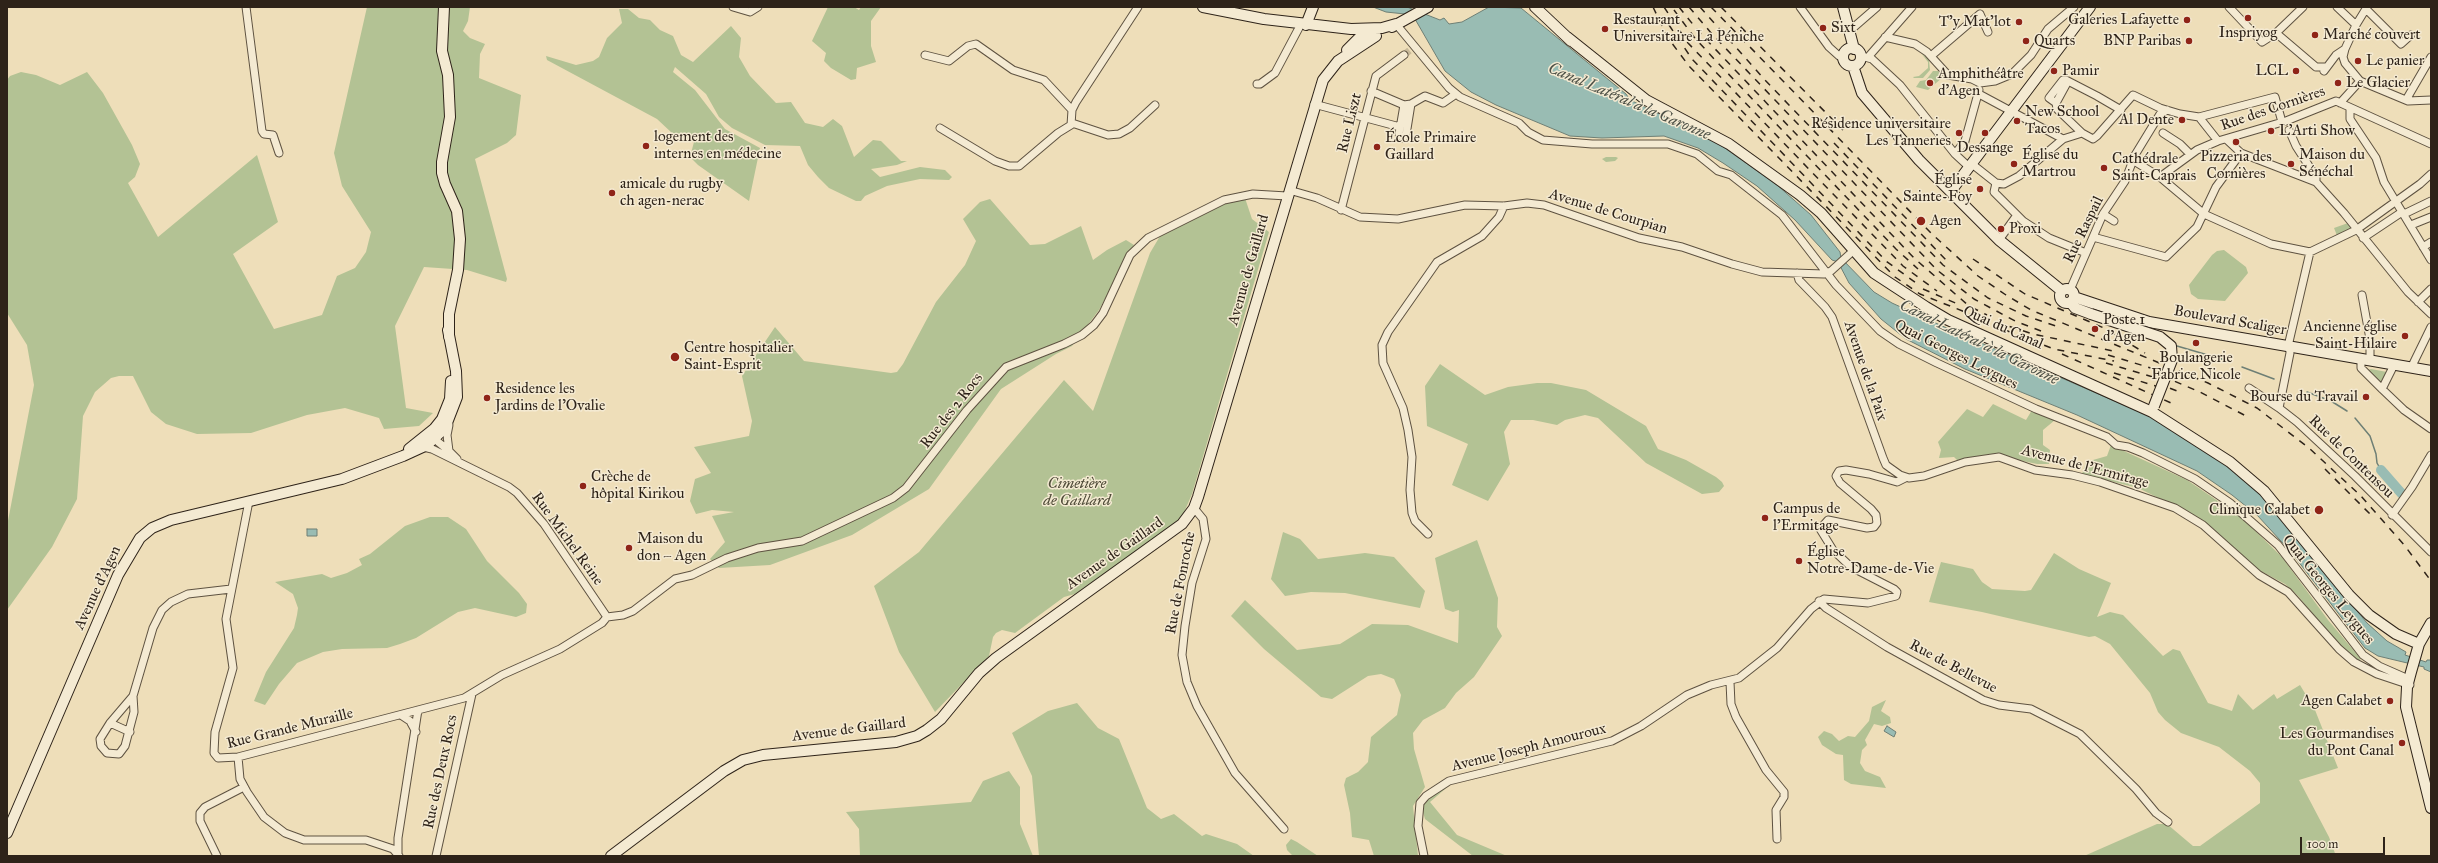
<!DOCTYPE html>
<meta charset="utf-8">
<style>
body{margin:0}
#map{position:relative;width:2438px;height:863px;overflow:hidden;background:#eedeb9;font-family:"IM FELL Great Primer",serif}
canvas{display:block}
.frame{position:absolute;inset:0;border:8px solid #2e2319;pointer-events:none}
.scale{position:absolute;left:2300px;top:837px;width:85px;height:18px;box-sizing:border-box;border:2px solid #2e2319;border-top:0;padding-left:5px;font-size:12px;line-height:14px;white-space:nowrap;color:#2e2319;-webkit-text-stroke:3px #f4ead2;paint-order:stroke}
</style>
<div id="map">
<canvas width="2438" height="863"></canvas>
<div class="frame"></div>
<div class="scale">100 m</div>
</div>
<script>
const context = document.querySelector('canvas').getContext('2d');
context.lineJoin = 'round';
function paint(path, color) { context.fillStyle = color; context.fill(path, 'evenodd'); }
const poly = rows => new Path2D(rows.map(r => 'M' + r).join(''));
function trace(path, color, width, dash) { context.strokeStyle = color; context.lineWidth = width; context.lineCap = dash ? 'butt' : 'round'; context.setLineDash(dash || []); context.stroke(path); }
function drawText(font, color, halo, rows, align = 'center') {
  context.font = font + ' "IM FELL Great Primer",serif'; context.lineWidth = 3; context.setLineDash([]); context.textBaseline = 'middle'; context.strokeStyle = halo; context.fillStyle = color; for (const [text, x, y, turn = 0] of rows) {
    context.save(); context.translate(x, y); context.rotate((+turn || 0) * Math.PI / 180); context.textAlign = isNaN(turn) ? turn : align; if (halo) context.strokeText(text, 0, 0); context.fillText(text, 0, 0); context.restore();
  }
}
const green = poly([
 [367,7,470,7,468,21,463,31,470,38,485,44,480,54,479,78,521,95,516,135,507,143,475,159,507,279,506,282,467,270,424,267,395,326,406,408,433,413,419,426,384,429,379,418,345,408,307,415,251,433,197,434,166,424,151,412,133,376,119,376,111,378,95,392,83,416,77,499,52,547,7,610,7,526,34,385,27,345,7,313,7,80,10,76,21,72,36,75,60,85,87,72,103,93,132,145,140,164,135,177,128,183,158,237,257,155,278,222,233,254,274,329,322,315,337,276,355,268,366,252,371,232,342,186,334,153],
 [828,7,854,7,859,10,861,7,881,7,871,21,871,46,876,62,857,68,856,79,851,80,831,68,824,61,826,53,812,41],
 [619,9,628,9,639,18,650,20,660,30,673,36,681,55,693,62,731,26,741,38,739,57,750,76,776,103,791,102,805,123,823,127,833,119,842,126,854,157,873,140,881,141,901,161,907,161,897,165,871,169,880,177,920,167,945,170,952,177,949,180,920,179,887,186,865,196,861,201,856,201,829,188,818,177,808,165,800,146,765,145,732,128,719,117,706,94,675,67,673,72,695,90,725,129,760,148,749,201,698,165,690,157,694,142,672,133,657,119,547,60,546,56,576,65,593,61,599,57,607,38,622,23],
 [1921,53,1929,60,1930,70,1923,78,1914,78,1913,77,1919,76,1928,68,1928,62],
 [1933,71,1938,71,1943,77,1928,90,1916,87,1920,81,1926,80],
 [1606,157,1616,157,1618,158,1615,161,1606,162,1602,159],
 [1245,198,1252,219,1269,232,1192,494,1182,517,1174,525,1075,594,1064,597,1015,633,1002,630,996,633,993,637,989,656,935,712,899,652,874,586,919,552,1064,380,1093,411,1150,253,1163,231,1221,204],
 [990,199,1030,245,1045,244,1081,226,1093,260,1107,250,1126,240,1134,245,1099,310,1072,346,1056,354,1001,389,929,489,852,535,770,565,719,568,710,559,725,542,712,516,734,512,712,510,696,514,690,501,695,479,711,473,694,447,749,436,752,421,742,376,775,327,804,361,891,373,897,372,903,364,936,302,965,265,976,241,963,219,980,202],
 [2348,223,2353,230,2338,238,2334,228],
 [2224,250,2246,267,2248,273,2225,301,2198,299,2191,294,2189,285,2212,255,2217,251],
 [1440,364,1485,395,1508,387,1537,383,1551,383,1586,390,1646,426,1658,449,1686,460,1716,477,1722,482,1724,486,1719,492,1702,494,1646,463,1598,418,1585,415,1565,420,1557,425,1533,420,1511,420,1504,432,1510,464,1488,501,1452,485,1468,444,1427,426,1425,386],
 [2371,369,2387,372,2382,385,2368,370],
 [1993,404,2026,420,2032,410,2055,420,2043,430,2043,445,2050,450,2049,464,2037,464,1995,455,1958,461,1954,457,1939,458,1941,450,1938,442,1967,409,1983,417],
 [2111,445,2187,480,2240,516,2282,557,2328,620,2361,659,2357,661,2341,648,2298,596,2285,584,2257,569,2196,516,2138,488,2082,474,2086,462,2107,456],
 [430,517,448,517,466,529,487,561,519,593,527,604,526,613,516,617,475,608,458,612,416,638,400,644,387,648,342,649,323,652,297,663,279,684,265,705,254,701,266,672,294,628,297,615,298,608,293,594,275,582,322,574,331,578,347,573,362,565,359,559,370,554,405,526],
 [1283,532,1300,539,1318,559,1365,553,1394,557,1425,591,1420,608,1345,593,1311,592,1285,596,1271,579],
 [1477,540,1498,598,1497,627,1502,636,1474,677,1456,693,1445,708,1423,720,1413,733,1414,749,1425,787,1413,806,1418,856,1374,856,1369,840,1352,837,1350,813,1344,785,1346,778,1358,772,1368,762,1371,737,1397,715,1401,695,1394,679,1381,674,1368,676,1332,699,1321,697,1264,649,1231,616,1245,600,1297,650,1340,644,1372,624,1408,625,1458,643,1459,610,1453,612,1445,609,1435,558],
 [2054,553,2079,569,2111,583,2097,617,2110,612,2123,615,2163,656,2173,649,2180,651,2208,703,2232,711,2238,694,2253,710,2274,694,2277,699,2300,685,2315,710,2338,768,2299,780,2329,837,2336,856,2084,856,2157,824,2167,824,2193,846,2200,846,2260,803,2260,783,2250,771,2219,747,2181,733,2165,720,2158,712,2150,693,2110,644,2095,636,2089,637,1982,612,1929,602,1941,562,1973,569,1982,582,1992,589,2025,591,2031,590],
 [1886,700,1881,711,1890,717,1891,723,1882,726,1874,724,1865,740,1867,745,1862,750,1860,763,1865,771,1880,777,1886,788,1851,784,1844,780,1843,755,1836,754,1822,745,1818,737,1824,731,1832,734,1839,741,1848,736,1855,737,1869,721,1872,707],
 [1077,703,1098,728,1119,739,1147,808,1161,819,1174,814,1202,836,1206,834,1237,844,1254,856,1039,856,1032,776,1012,733,1048,711],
 [1009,771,1020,787,1020,824,1033,856,860,856,859,829,846,812,971,802,983,781],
 [1452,783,1430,802,1457,835,1507,856,1473,856,1425,819,1422,809,1425,801],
 [1291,839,1297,842,1318,856,1293,856,1287,850,1286,845]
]);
const water = poly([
 [1373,7,1407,7,1440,20,1444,18,1449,24,1462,22,1489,7,1521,8,1626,94,1630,100,1712,139,1777,185,1811,215,1840,252,1841,258,1874,292,1892,303,1940,325,2149,416,2206,450,2244,479,2264,498,2367,623,2387,641,2406,652,2405,655,2426,662,2427,660,2431,660,2431,672,2424,669,2424,667,2378,656,2365,648,2291,552,2257,515,2232,495,2197,471,2077,415,1965,369,1906,339,1881,319,1849,283,1838,262,1832,260,1795,220,1757,186,1723,163,1698,148,1664,136,1602,138,1570,136,1496,105,1471,92,1445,71,1415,19,1405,14,1386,12,1373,7],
 [307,529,317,529,317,536,307,536,307,529],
 [1887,726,1896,732,1894,737,1884,731,1887,726]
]);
const stream = poly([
 [2177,346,2225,360],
 [2242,367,2274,379],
 [2307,392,2331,401,2347,411],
 [2355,418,2370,436,2376,454,2377,463,2381,470]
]);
const river = poly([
 [2381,470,2402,494]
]);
const streetTunnel = poly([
 [1404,55,1415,46]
]);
const street = poly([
 [246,7,262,131,264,134,273,135,279,153],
 [733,7,750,12,758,7],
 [1800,7,1829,47,1839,56,1844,57],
 [2229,7,2262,42,2276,33],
 [2303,7,2276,33,2316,67,2326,67],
 [2366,9,2401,44,2411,35],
 [1396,24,1449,88,1460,97,1519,123,1528,132,1543,140,1592,144,1668,144,1697,154,1718,171,1731,175,1782,215,1836,285,1880,331,1899,344,1937,363,2036,409,2107,437,2116,445,2128,447,2143,453,2195,479,2230,503,2278,545,2363,655,2379,666,2404,677],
 [2356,25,2367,7],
 [1848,29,1854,27,1877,7],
 [1885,37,1915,44,1927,52,1948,75,1972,79,1980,83],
 [2345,49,2343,57,2345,63,2360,81,2408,101,2431,100],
 [925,55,949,61,968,46,976,44,1013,70,1044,80,1072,110],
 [1861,56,1872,59,1900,85,1955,154,1969,167],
 [1869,56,1912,7],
 [1931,56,1980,14,1988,32],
 [2324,71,2336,55,2345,49,2356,25,2337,7],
 [2068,81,2056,103,2049,98,2063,80,2066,80,2097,96,2121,110],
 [1980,83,1995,81,2012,74,2031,55,2048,29,2074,7],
 [1257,84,1260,84,1275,73,1301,24],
 [1371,91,1404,105,1411,104,1425,96,1443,103,1456,94],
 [1979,94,2063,139],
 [2406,100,2431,57],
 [2056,103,2057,109,2082,133,2093,139,2097,136,2133,95,2160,108,2180,114,2199,117,2275,97,2282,122],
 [2340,103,2360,81],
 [1314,104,1400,127],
 [1404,105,1399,134,1403,138,1406,135,1411,104],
 [2350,108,2350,119,2376,158,2384,182,2431,260],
 [2199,117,2218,141],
 [1072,123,1108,135,1119,134,1130,128,1155,105],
 [940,128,995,161,1009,166,1019,166,1058,133,1071,125,1072,110,1076,102,1138,7],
 [2289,130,2296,146,2316,177,2316,182,2344,213,2408,292,2431,314],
 [2163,133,2180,144,2190,154],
 [2226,139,2241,153,2316,182],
 [1955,154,1965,141,1979,90],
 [2134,161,2160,177,2204,214,2271,244,2310,252,2356,230,2420,184,2431,174],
 [1972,164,1996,183],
 [2160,177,2197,150,2218,141,2286,121,2336,101,2431,144],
 [1996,183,1994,192,2023,221,2049,238,2086,253],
 [1996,183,2004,184,2019,176,2063,139,2082,133],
 [1289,190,1317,198,1360,217,1398,219,1465,205,1504,206,1527,203,1544,205,1639,238,1682,247,1732,264,1762,272,1824,274,1831,271,1853,251],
 [1341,210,1376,76,1404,55],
 [2103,214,2114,221],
 [2404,214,2431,201],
 [2411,225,2431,217],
 [2093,237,2166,257,2197,227,2216,187,2241,153],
 [2363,238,2402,212],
 [1999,240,2017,215],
 [2423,247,2431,242],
 [1797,273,1799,280,1825,307,1832,317,1883,458,1886,465,1900,475,1909,478,1924,476,1965,462,1999,457,2035,470,2072,475,2100,482,2175,508,2203,525,2259,575,2288,592,2339,649,2354,662,2377,674,2410,685],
 [2070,290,2103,214,2125,181,2135,155,2160,114,2167,110],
 [2362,295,2370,339,2370,361],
 [2418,302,2431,289],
 [2361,359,2361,368,2382,389,2404,410,2431,429],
 [2411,368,2431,327],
 [2249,388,2279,408,2297,422,2355,476,2431,552],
 [2382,389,2394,365],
 [2279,408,2290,353,2289,342,2310,252],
 [449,425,447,435,449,451,457,459],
 [431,436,449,451],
 [423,447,432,449,509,487,517,493,544,524,607,617],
 [249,501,226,619,233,668,215,732,214,753,218,758,238,757,464,698,502,675,560,649,602,623,607,617],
 [1194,508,1203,519,1206,539,1192,583,1185,626,1182,655,1187,682,1197,706,1235,773,1284,829],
 [2392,515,2412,487,2431,455],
 [1428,534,1415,521,1412,513,1410,490,1412,457,1408,430,1403,408,1383,363,1382,345,1388,332,1437,262,1482,236,1499,217,1504,206],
 [1819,601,1826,608,1887,647,1983,700,1999,705,2031,709,2080,734,2136,789,2156,813,2168,822],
 [607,617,623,615,633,611,675,579,692,575,727,558,758,548,802,541,893,498,906,488,967,410,1006,367,1064,344,1082,335,1094,325,1103,313,1130,255,1148,238,1224,200,1253,194,1287,196],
 [1730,682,1731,704,1736,717,1766,770,1784,792,1784,797,1776,810,1777,839],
 [133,696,134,712,125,746,119,754,107,753,101,746,100,739,110,723,133,696,153,628,162,610,171,602,188,594,231,589],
 [401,715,410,721,416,732],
 [110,723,130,732],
 [238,757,240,779,247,792,264,817,285,833,304,840,366,840,393,849,399,856],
 [398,853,398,838,418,710],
 [217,856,200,821,200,813,205,807,244,787],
 [436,856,472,694],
 [1424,856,1418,826,1420,803,1426,796,1449,781,1612,741,1641,726,1687,695,1711,685,1739,678,1777,648,1811,609,1824,599,1868,603,1896,596,1897,592,1894,589,1851,567,1833,550,1820,529,1828,520,1867,528,1874,527,1877,523,1876,515,1871,509,1840,483,1836,476,1839,471,1846,470,1869,474,1897,482,1905,478]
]);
const secondary = poly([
 [444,7,442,51,448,75,450,117,442,162,442,173,445,184,457,211,460,239,458,270,449,314,449,337],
 [1203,7,1264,19,1351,29,1382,28,1396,24],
 [1535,7,1571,41],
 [1843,7,1854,49],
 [1306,25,1313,7],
 [1392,27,1428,7],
 [1567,37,1646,100,1729,144,1800,195,1821,213,1874,273,1926,307,1948,320,2152,412,2230,462,2264,491,2349,595,2369,615,2396,634,2419,644],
 '1843 57a9 9 0 1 1 18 0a9 9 0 1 1-18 0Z',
 [1347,50,1364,33,1372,33],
 [1853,66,1862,93,1919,160,1999,240,2062,291],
 [1951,191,2090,7],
 '2060 296a7 7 0 1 1 14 0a7 7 0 1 1-14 0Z',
 [2074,297,2149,322,2431,371],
 [2070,302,2075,308,2091,314],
 [409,449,434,429,442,419,450,399,451,381],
 [2431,623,2419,644,2411,672,2407,687,2406,707,2431,808],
 [7,833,118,575,140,538,152,528,171,520,342,479,403,456,427,445,445,428,457,397,456,371,448,330],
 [611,856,724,771,743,760,763,755,896,742,917,736,927,730,941,719,979,673,996,658,1182,524,1194,508,1198,497,1323,80,1338,61,1376,36]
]);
const rail = poly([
 [1653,7,1668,38,1689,66,1895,277,1920,294,1970,314,2033,334,2118,352],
 [1664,7,1688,43,1803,163,1903,266,1937,291],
 [1679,7,1699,32,1914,258,1969,306,1987,315],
 [1689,7,1712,34,1937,270,1974,299,2015,321,2041,331],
 [1700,7,1765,80,1943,265,1988,298,2026,316,2056,326],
 [1711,7,1932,234,1978,276,2006,295,2031,310,2208,383,2257,408,2309,448,2360,495,2405,546,2431,581],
 [1721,7,1843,130],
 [1674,10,1694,37,1716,61,1896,249,1918,269],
 [1669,25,1692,59,1886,261,1916,283],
 [1834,143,1946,260],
 [1973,259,2025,294,2104,328,2145,353],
 [1923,289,1960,305],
 [2005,330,2054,349,2114,361],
 [2062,354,2171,403],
 [2108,355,2174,375],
 [2106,363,2166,381],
 [2114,373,2162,388],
 [2162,376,2200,392,2246,416],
 [2157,383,2177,391],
 [2325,469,2370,514]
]);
const secondaryBridge = poly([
 [2091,314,2160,337,2171,346,2172,360,2154,406]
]);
const markers = [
 [2248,18,4,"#8f2418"],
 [2187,20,4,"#8f2418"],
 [2019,22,4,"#8f2418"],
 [1823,28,4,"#8f2418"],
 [1605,29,4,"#8f2418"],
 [2315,35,4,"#8f2418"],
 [2026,41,4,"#8f2418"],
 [2189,41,4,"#8f2418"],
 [2358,61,4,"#8f2418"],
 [2054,71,4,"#8f2418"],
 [2296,71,4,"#8f2418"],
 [1930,83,4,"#8f2418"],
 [2338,83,4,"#8f2418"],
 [2182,120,4,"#8f2418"],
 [2017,121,4,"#8f2418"],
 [2271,131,4,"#8f2418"],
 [1959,133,4,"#8f2418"],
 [1985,133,4,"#8f2418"],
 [2236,142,4,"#8f2418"],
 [646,146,4,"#8f2418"],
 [1377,147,4,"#8f2418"],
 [2014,164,4,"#8f2418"],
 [2291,164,4,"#8f2418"],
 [2104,168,4,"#8f2418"],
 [1980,189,4,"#8f2418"],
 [612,193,4,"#8f2418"],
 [1921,221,5,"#8f2418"],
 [2001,229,4,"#8f2418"],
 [2095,329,4,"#8f2418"],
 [2405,336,4,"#8f2418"],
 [2196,343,4,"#8f2418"],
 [675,357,5,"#8f2418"],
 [2366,397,4,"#8f2418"],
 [487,398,4,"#8f2418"],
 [583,486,4,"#8f2418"],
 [2319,510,5,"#8f2418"],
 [1765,518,4,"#8f2418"],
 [629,548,4,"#8f2418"],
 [1799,561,4,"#8f2418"],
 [2390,701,4,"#8f2418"],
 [2402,743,4,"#8f2418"]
];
const poiNames = [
 ["Restaurant",1613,20],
 ["Universitaire La Péniche",1613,37],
 ["Galeries Lafayette",2179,20,"right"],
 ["T'y Mat'lot",2011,22,"right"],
 ["Sixt",1831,28],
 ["Inspriyog",2248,33,"center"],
 ["Marché couvert",2323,35],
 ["Quarts",2034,41],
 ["BNP Paribas",2181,41,"right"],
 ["Le panier",2366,61],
 ["Pamir",2062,71],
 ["LCL",2288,71,"right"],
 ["Amphithéâtre",1938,74],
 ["d'Agen",1938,91],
 ["Le Glacier",2346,83],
 ["New School",2025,112],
 ["Tacos",2025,129],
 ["Al Dente",2174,120,"right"],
 ["Résidence universitaire",1951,124,"right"],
 ["Les Tanneries",1951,141,"right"],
 ["L'Arti Show",2279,131],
 ["logement des",654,137],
 ["internes en médecine",654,154],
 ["École Primaire",1385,138],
 ["Gaillard",1385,155],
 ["Dessange",1985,148,"center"],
 ["Église du",2022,155],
 ["Martrou",2022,172],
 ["Maison du",2299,155],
 ["Sénéchal",2299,172],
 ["Pizzeria des",2236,157,"center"],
 ["Cornières",2236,174,"center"],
 ["Cathédrale",2112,159],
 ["Saint-Caprais",2112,176],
 ["Église",1972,180,"right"],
 ["Sainte-Foy",1972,197,"right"],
 ["amicale du rugby",620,184],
 ["ch agen-nerac",620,201],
 ["Agen",1930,221],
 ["Proxi",2009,229],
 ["Poste 1",2103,320],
 ["d'Agen",2103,337],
 ["Ancienne église",2397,327,"right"],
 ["Saint-Hilaire",2397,344,"right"],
 ["Centre hospitalier",684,348],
 ["Saint-Esprit",684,365],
 ["Boulangerie",2196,358,"center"],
 ["Fabrice Nicole",2196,375,"center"],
 ["Residence les",495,389],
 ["Jardins de l'Ovalie",495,406],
 ["Bourse du Travail",2358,397,"right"],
 ["Crèche de",591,477],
 ["hôpital Kirikou",591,494],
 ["Campus de",1773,509],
 ["l'Ermitage",1773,526],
 ["Clinique Calabet",2310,510,"right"],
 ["Maison du",637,539],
 ["don – Agen",637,556],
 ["Église",1807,552],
 ["Notre-Dame-de-Vie",1807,569],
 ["Agen Calabet",2382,701,"right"],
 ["Les Gourmandises",2394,734,"right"],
 ["du Pont Canal",2394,751,"right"]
];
const streetNames = [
 ["Rue des Cornières",2273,109,-19],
 ["Rue Liszt",1350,123,-76],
 ["Avenue de Courpian",1608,212,17],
 ["Rue Raspail",2084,230,-64],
 ["Avenue de Gaillard",1249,270,-74],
 ["Boulevard Scaliger",2230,321,10],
 ["Quai du Canal",2003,328,24],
 ["Quai Georges Leygues",1956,355,27],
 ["Avenue de la Paix",1865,371,71],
 ["Rue des 2 Rocs",952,411,-52],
 ["Rue de Contensou",2351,457,44],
 ["Avenue de l’Ermitage",2085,467,15],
 ["Rue Michel Reine",567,539,54],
 ["Avenue de Gaillard",1115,554,-35],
 ["Rue de Fonroche",1181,583,-79],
 ["Avenue d'Agen",98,588,-65],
 ["Quai Georges Leygues",2328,590,51],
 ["Rue de Bellevue",1953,667,28],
 ["Rue Grande Muraille",290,729,-14],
 ["Avenue de Gaillard",849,730,-7],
 ["Avenue Joseph Amouroux",1529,748,-14],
 ["Rue des Deux Rocs",441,772,-78]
];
const parkNames = [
 ["Cimetière",1077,484],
 ["de Gaillard",1077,501]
];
const waterNames = [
 ["Canal Latéral à la Garonne",1629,102,23],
 ["Canal Latéral à la Garonne",1979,343,26]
];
paint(green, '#b3c294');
paint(water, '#99bcb3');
trace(water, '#6e7f75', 1);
trace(stream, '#6e7f75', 1.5);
trace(river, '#99bcb3', 10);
trace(streetTunnel, '#c8b999', 7, [7, 3.5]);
trace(street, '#5e5241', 9);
trace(secondary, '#2e2319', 12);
trace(street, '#f4ead2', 7);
trace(secondary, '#f4ead2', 10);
trace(rail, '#2e2319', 1.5, [7, 7]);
trace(secondaryBridge, '#2e2319', 12, []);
trace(secondaryBridge, '#f4ead2', 10);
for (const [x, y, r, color] of markers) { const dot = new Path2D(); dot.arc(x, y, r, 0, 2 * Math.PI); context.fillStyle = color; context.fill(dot); trace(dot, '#f4ead2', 1.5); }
drawText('15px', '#2e2319', '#f4ead2', poiNames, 'left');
drawText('15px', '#2e2319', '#f4ead2', streetNames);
drawText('italic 15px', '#4f4b38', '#f4ead2', parkNames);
drawText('italic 16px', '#4e5147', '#f4ead2', waterNames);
</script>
